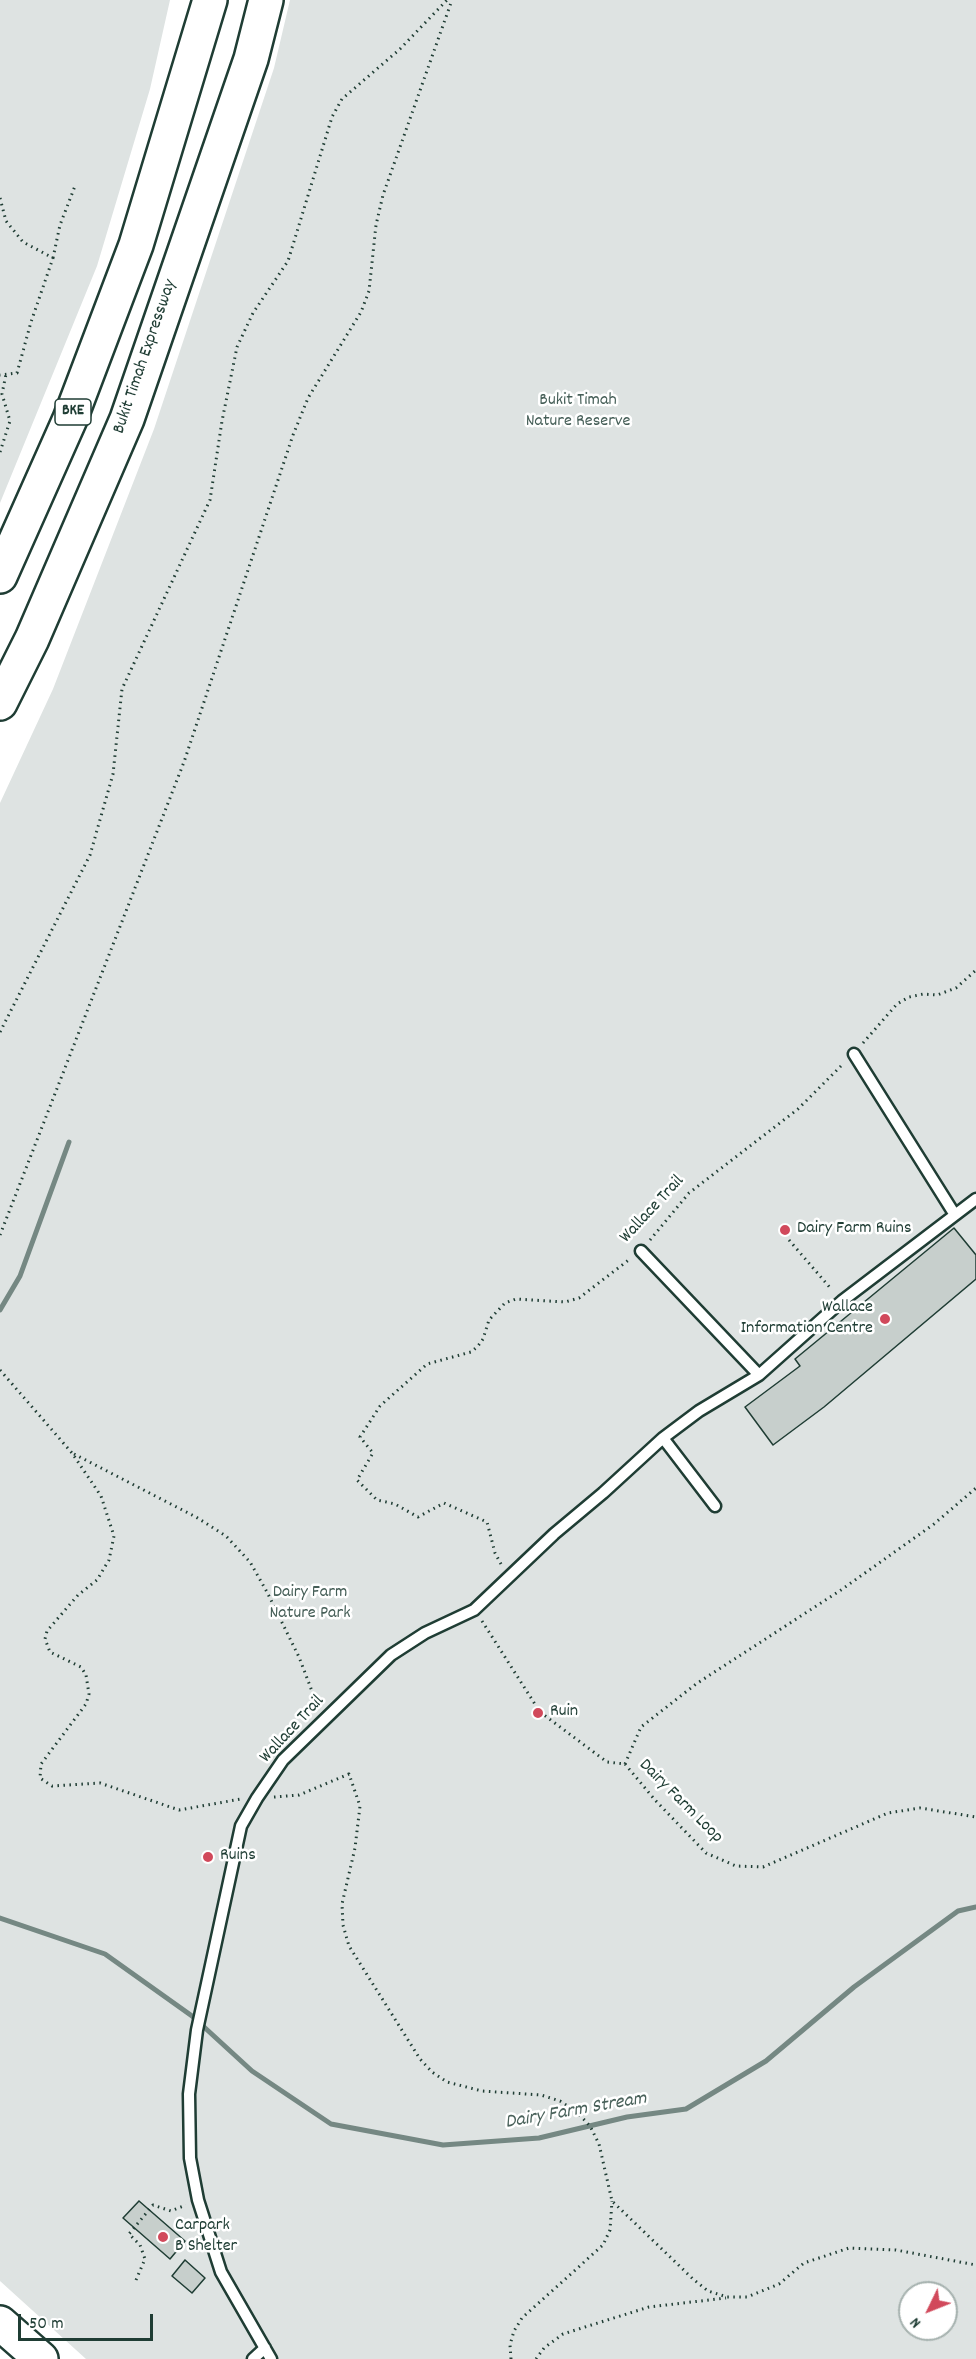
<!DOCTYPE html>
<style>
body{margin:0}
#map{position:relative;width:976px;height:2359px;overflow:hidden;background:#fff;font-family:Dekko,sans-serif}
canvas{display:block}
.north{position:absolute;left:898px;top:2281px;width:60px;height:60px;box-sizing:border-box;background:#fff;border:2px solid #a5b1ae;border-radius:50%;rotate:227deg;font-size:16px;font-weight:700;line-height:24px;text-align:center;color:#1f3d34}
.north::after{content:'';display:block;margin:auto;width:21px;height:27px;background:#d1495b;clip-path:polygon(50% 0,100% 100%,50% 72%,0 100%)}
.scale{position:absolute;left:18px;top:2314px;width:135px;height:27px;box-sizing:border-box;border:3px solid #1f3d34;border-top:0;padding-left:8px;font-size:18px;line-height:21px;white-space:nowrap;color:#1f3d34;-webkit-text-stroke:4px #fff;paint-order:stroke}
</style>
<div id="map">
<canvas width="976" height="2359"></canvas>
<div class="north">N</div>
<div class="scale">50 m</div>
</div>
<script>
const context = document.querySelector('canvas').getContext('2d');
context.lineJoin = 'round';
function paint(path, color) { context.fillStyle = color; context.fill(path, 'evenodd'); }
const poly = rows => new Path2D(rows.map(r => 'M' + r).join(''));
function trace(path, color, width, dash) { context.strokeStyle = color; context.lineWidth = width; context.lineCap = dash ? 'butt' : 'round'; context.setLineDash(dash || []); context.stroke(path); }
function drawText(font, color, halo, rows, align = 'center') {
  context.font = font + ' Dekko,sans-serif'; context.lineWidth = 5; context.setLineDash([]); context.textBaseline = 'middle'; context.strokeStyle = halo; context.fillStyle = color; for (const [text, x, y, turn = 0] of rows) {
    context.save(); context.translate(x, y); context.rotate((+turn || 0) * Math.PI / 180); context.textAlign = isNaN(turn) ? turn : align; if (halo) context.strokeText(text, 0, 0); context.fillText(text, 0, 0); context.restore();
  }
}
const green = poly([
 [0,0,170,0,150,89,97,266,0,503],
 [290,0,976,0,976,2359,86,2359,0,2281,0,803,53,689,154,429,274,68],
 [910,2293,946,2293,946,2329,910,2329]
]);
const stream = poly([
 [0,1310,20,1276,69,1142],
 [0,1918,105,1954,192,2016,252,2071,331,2124,443,2145,539,2138,627,2117,686,2109,766,2061,854,1987,958,1911,976,1907]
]);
const building = poly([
 [954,1228,976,1255,976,1279,824,1407,773,1445,745,1407,800,1366,795,1359,954,1228],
 [139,2201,185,2241,170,2259,123,2218,139,2201],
 [185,2260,205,2278,192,2293,172,2276,185,2260]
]);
const path = poly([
 [0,198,6,221,23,242,53,258,31,322,17,373,0,375],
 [53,258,60,225,75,186],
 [0,452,10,421,2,394,6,374],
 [0,1032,90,855,113,774,122,689,210,500,222,421,237,347,253,313,288,261,332,117,342,99,400,49,447,0],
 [863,1043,897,1004,909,997,923,994,937,995,956,988,976,970],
 [0,1235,184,762,293,435,308,398,361,312,369,291,376,225,383,195,452,0],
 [650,1240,689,1193,798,1109,844,1063],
 [789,1240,832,1290],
 [0,1370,72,1453,101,1496,114,1536,109,1560,97,1580,78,1595,47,1631,45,1639,50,1652,81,1667,86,1675,89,1694,86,1704,41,1764,40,1778,52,1786,100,1783,179,1810,241,1799],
 [74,1454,196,1517,226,1536,250,1562,267,1592,299,1657,318,1707],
 [501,1564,495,1553,487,1522,444,1503,418,1517,395,1504,377,1500,357,1480,373,1453,360,1437,380,1406,427,1364,471,1352,478,1346,483,1339,489,1320,505,1303,516,1299,565,1302,579,1298,630,1259],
 [482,1621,540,1712,607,1762,625,1764],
 [625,1764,641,1727,696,1684,841,1590,934,1524,976,1488],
 [625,1764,655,1800,706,1853,736,1866,763,1867,888,1813,920,1808,976,1817],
 [274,1797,299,1795,349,1774,360,1806,355,1848,342,1904,343,1925,349,1946,420,2059,432,2072,447,2082,482,2091,541,2095,560,2101,577,2112,590,2126,599,2144,612,2201,693,2279,708,2291,727,2297,747,2297,779,2284,804,2263,849,2248,896,2250,976,2265],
 [136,2280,145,2259,140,2245,129,2234,153,2205,171,2211,186,2205],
 [511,2359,510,2345,514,2331,522,2318,603,2245,610,2230,612,2201],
 [536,2359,544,2348,563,2334,585,2327,649,2307,726,2298]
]);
const lane = poly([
 [854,1054,955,1215],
 [641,1251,759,1375],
 [663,1438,715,1506],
 [253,2359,265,2348],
 [271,2359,221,2272,198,2200,190,2158,189,2094,197,2030,241,1826,257,1798,283,1760,391,1655,425,1633,474,1610,554,1534,603,1493,663,1438,699,1411,759,1375,842,1301,976,1199]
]);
const primary = poly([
 [0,2323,41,2359]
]);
const highway = poly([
 [0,576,70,419,136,245,210,0],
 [0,703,32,639,127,419,251,59,266,0]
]);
const markers = [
 [785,1230,6,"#d1495b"],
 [885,1319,6,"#d1495b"],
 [538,1713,6,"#d1495b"],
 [208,1857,6,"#d1495b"],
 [163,2237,6,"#d1495b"]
];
const shields = [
 [73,412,36]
];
const shieldNames = [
 ["BKE",73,412]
];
const streetNames = [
 ["Bukit Timah Expressway",146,357,-71],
 ["Wallace Trail",653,1210,-47],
 ["Wallace Trail",293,1730,-47],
 ["Dairy Farm Loop",680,1802,45]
];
const parkNames = [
 ["Bukit Timah",578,402],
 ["Nature Reserve",578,423],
 ["Dairy Farm",310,1594],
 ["Nature Park",310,1615]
];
const poiNames = [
 ["Dairy Farm Ruins",797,1230],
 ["Wallace",873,1309,"right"],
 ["Information Centre",873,1330,"right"],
 ["Ruin",550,1713],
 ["Ruins",220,1857],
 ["Carpark",175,2227],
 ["B Shelter",175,2248]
];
const waterNames = [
 ["Dairy Farm Stream",576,2112,-10]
];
paint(green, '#dee3e2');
trace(stream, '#758883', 5);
paint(building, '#c7cfcc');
trace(building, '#1f3d34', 1.5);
trace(lane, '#1f3d34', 15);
trace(primary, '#1f3d34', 38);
trace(highway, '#1f3d34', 38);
trace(path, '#1f3d34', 3, [1.5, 4.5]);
trace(lane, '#fff', 10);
trace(primary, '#fff', 33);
trace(highway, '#fff', 33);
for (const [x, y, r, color] of markers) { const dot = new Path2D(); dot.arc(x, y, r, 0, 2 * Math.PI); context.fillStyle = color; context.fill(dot); trace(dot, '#fff', 2); }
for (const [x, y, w] of shields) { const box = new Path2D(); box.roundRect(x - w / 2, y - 13, w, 26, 4.5); context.fillStyle = '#fff'; context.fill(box); trace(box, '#1f3d34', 1.5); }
drawText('bold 16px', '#1f3d34', null, shieldNames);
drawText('18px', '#1f3d34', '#fff', streetNames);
drawText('18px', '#455e57', '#fff', parkNames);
drawText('18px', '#1f3d34', '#fff', poiNames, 'left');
drawText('italic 20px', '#4a625b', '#fff', waterNames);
</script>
